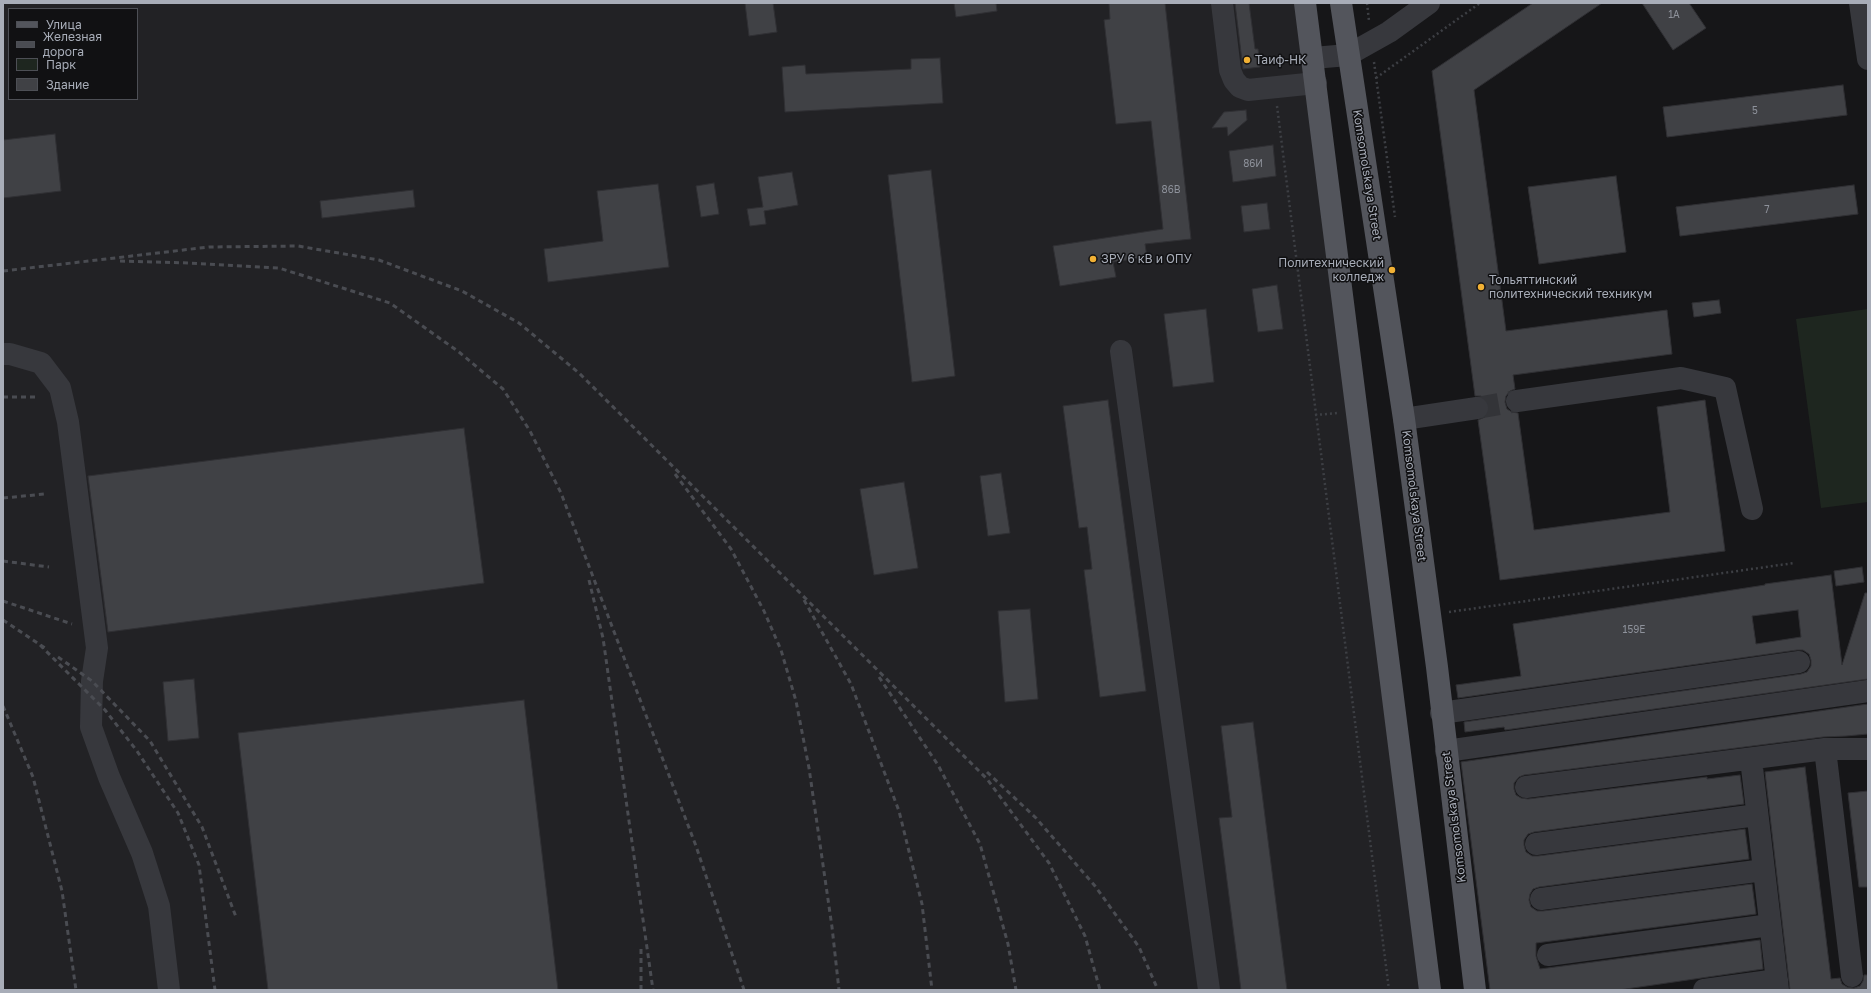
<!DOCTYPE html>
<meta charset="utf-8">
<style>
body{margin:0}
#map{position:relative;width:1871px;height:993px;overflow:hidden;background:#161618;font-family:"Golos Text",sans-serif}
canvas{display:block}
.frame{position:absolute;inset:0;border:4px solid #a8adb8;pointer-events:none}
.legend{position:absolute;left:8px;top:8px;width:130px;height:92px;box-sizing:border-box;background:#111113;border:1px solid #4d4f55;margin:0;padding:5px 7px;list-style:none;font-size:12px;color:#a8adb8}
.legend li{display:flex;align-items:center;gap:8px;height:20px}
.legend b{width:20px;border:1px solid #4d4f55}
</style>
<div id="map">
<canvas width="1871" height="993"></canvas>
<div class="frame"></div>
<ul class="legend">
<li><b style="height:5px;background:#53555c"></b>Улица</li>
<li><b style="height:5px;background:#4a4c52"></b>Железная дорога</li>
<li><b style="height:11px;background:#1e261f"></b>Парк</li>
<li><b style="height:11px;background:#404145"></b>Здание</li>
</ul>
</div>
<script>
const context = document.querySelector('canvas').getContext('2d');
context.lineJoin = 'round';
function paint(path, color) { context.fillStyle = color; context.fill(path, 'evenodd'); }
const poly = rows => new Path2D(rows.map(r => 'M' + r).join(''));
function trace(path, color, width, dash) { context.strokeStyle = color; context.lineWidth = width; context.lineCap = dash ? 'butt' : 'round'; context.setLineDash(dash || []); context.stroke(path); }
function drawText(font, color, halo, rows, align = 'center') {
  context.font = font + ' "Golos Text",sans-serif'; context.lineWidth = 3; context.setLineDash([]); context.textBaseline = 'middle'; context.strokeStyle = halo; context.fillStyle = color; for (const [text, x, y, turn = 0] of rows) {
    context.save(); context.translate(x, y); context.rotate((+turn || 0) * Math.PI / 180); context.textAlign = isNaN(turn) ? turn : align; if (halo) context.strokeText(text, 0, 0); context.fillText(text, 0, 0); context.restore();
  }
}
const built = poly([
 [3,3,1298,3,1428,990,3,990],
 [9,9,137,9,137,99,9,99]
]);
const green = poly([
 [1868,309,1868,502,1821,508,1796,319]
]);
const building = poly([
 [745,3,773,3,777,32,749,36,745,3],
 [954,3,996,3,997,11,956,17,954,3],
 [1109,3,1165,3,1191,239,1145,244,1147,257,1113,262,1116,277,1060,286,1053,246,1163,229,1151,121,1116,124,1104,20,1110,19,1109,3],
 [1235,3,1249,3,1255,49,1258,49,1260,67,1243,69,1235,3],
 [1533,3,1602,3,1474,90,1506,331,1667,310,1672,354,1513,375,1515,389,1510,391,1506,396,1505,402,1507,409,1512,412,1518,413,1534,530,1670,512,1657,407,1705,400,1725,551,1500,580,1478,420,1485,417,1488,413,1489,407,1486,400,1481,396,1475,396,1432,71,1533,3],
 [1642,3,1689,3,1706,28,1673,50,1642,3],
 [940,58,943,103,785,112,782,67,805,65,806,74,911,69,911,59,940,58],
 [1843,85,1847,115,1667,137,1663,107,1843,85],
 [1246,110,1247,120,1228,136,1227,127,1212,128,1224,112,1246,110],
 [55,134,61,191,3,198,3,140,55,134],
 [1273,145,1276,176,1233,182,1229,151,1273,145],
 [931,170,955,376,912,382,888,175,931,170],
 [792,172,798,205,764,211,766,224,750,226,747,209,763,207,758,177,792,172],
 [1616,176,1626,252,1539,264,1528,187,1616,176],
 [714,183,719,214,701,217,696,186,714,183],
 [658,184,669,267,548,282,544,249,603,241,597,191,658,184],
 [1854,185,1858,214,1680,236,1676,207,1854,185],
 [413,190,415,207,322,218,320,201,413,190],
 [1267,203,1270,229,1244,232,1241,206,1267,203],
 [1277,285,1283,329,1258,332,1252,289,1277,285],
 [1719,300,1721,313,1694,317,1692,303,1719,300],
 [1206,309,1214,382,1173,387,1164,314,1206,309],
 [1108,400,1146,691,1100,697,1084,570,1092,569,1087,527,1079,528,1063,406,1108,400],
 [464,428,484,583,108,632,88,476,464,428],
 [1001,473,1010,533,988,536,980,476,1001,473],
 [904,482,918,568,874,575,860,489,904,482],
 [1862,567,1864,582,1836,586,1834,571,1862,567],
 [1831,575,1842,665,1865,593,1868,593,1868,679,1505,730,1504,727,1465,732,1464,722,1801,674,1807,672,1811,666,1811,660,1809,654,1803,650,1797,650,1458,698,1456,685,1521,676,1513,624,1765,585,1765,584,1831,575],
 [1798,610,1801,637,1756,644,1752,616,1798,610],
 [1030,609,1038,699,1005,702,998,611,1030,609],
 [194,679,199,738,168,741,163,682,194,679],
 [524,700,558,990,268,990,238,733,524,700],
 [1868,704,1868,734,1846,736,1823,737,1524,775,1519,777,1514,783,1514,789,1516,795,1521,798,1528,799,1707,777,1707,779,1740,775,1744,804,1534,832,1528,834,1524,840,1524,845,1526,852,1532,856,1538,856,1745,829,1749,859,1539,887,1533,889,1530,894,1529,900,1531,907,1537,911,1543,911,1752,884,1756,914,1536,943,1536,956,1540,969,1760,940,1763,969,1619,990,1490,990,1461,762,1868,704],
 [1253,722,1287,990,1241,990,1219,818,1232,817,1221,726,1253,722],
 [1805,767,1831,979,1840,978,1842,984,1847,987,1854,988,1860,986,1863,981,1864,975,1868,975,1868,990,1790,990,1765,772,1805,767],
 [1868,791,1868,887,1859,887,1848,793,1868,791]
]);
const minorTunnel = poly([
 [1477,408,1517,401]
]);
const path = poly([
 [1367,3,1369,21],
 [1374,62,1395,217],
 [1376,78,1480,3],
 [1277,106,1389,990],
 [1315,415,1338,413],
 [1449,612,1794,563]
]);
const minor = poly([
 [1222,3,1230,70,1234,80,1240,87,1248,90,1316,83],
 [1860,3,1868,59],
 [1313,58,1348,55,1389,32,1429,3],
 [1121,351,1209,990],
 [3,354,10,354,41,363,60,388,68,422,97,648,92,681,91,727,109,777,142,853,159,906,169,990],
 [1517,401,1681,378,1725,388,1752,509],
 [1404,419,1477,408],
 [1441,713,1799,662],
 [1446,751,1868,691],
 [1751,759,1778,990],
 [1526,787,1825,749],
 [1536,844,1757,815],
 [1541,899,1764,870],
 [1548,955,1770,925],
 [1852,976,1825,749,1868,749],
 [1704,990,1777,980]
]);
const major = poly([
 [1305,3,1430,990],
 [1341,3,1404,419,1437,667,1475,990]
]);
const rail = poly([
 [120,261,189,263,279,268,390,303,459,352,503,389,530,431,561,493,696,846,744,990],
 [3,271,209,247,298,246,379,260,462,291,519,323,579,373,987,779,1049,863,1085,936,1100,990],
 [3,397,38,397],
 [675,474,731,549,764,611,781,650,796,701,809,768,832,927,839,990],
 [3,498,45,494],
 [3,561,49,567],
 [589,580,603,638,653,990],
 [804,600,851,684,899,811,922,904,932,990],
 [3,601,72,624],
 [3,620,45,648],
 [40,645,105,710,137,751,178,813,199,865,215,990],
 [58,657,92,681,150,741,202,827,236,917],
 [879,677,938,765,980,844,1008,944,1016,990],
 [3,706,33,777,62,891,76,990],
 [987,772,1036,818,1095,886,1139,947,1158,990],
 [641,990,641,946]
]);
const markers = [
 [1247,60,4,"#f2b134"],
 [1093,259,4,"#f2b134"],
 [1392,270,4,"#f2b134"],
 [1481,287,4,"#f2b134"]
];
const numberNames = [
 ["1А",1674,15],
 ["5",1755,111],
 ["86И",1253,164],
 ["86В",1171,190],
 ["7",1767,210],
 ["159Е",1634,630]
];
const poiNames = [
 ["Таиф-НК",1255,60],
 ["ЗРУ 6 кВ и ОПУ",1101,259],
 ["Политехнический",1384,263,"right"],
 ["колледж",1384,277,"right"],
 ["Тольяттинский",1489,280],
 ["политехнический техникум",1489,294]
];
const streetNames = [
 ["Komsomolskaya Street",1367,175,81],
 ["Komsomolskaya Street",1414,496,83],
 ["Komsomolskaya Street",1454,817,-97]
];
paint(built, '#222225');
paint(green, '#1e261f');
paint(building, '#404145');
trace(building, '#303034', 1);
trace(minorTunnel, '#333438', 22, [22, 11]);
trace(path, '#3d3f44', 2.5, [2, 3]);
trace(minor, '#37383d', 22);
trace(major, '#53555c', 22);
trace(rail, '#4a4c52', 3, [5, 4]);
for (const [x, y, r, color] of markers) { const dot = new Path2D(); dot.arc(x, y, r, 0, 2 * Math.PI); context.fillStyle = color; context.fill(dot); trace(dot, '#111113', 1.5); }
drawText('10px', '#8e929b', null, numberNames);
drawText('12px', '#a8adb8', '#111113', poiNames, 'left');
drawText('12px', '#a8adb8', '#111113', streetNames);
</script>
